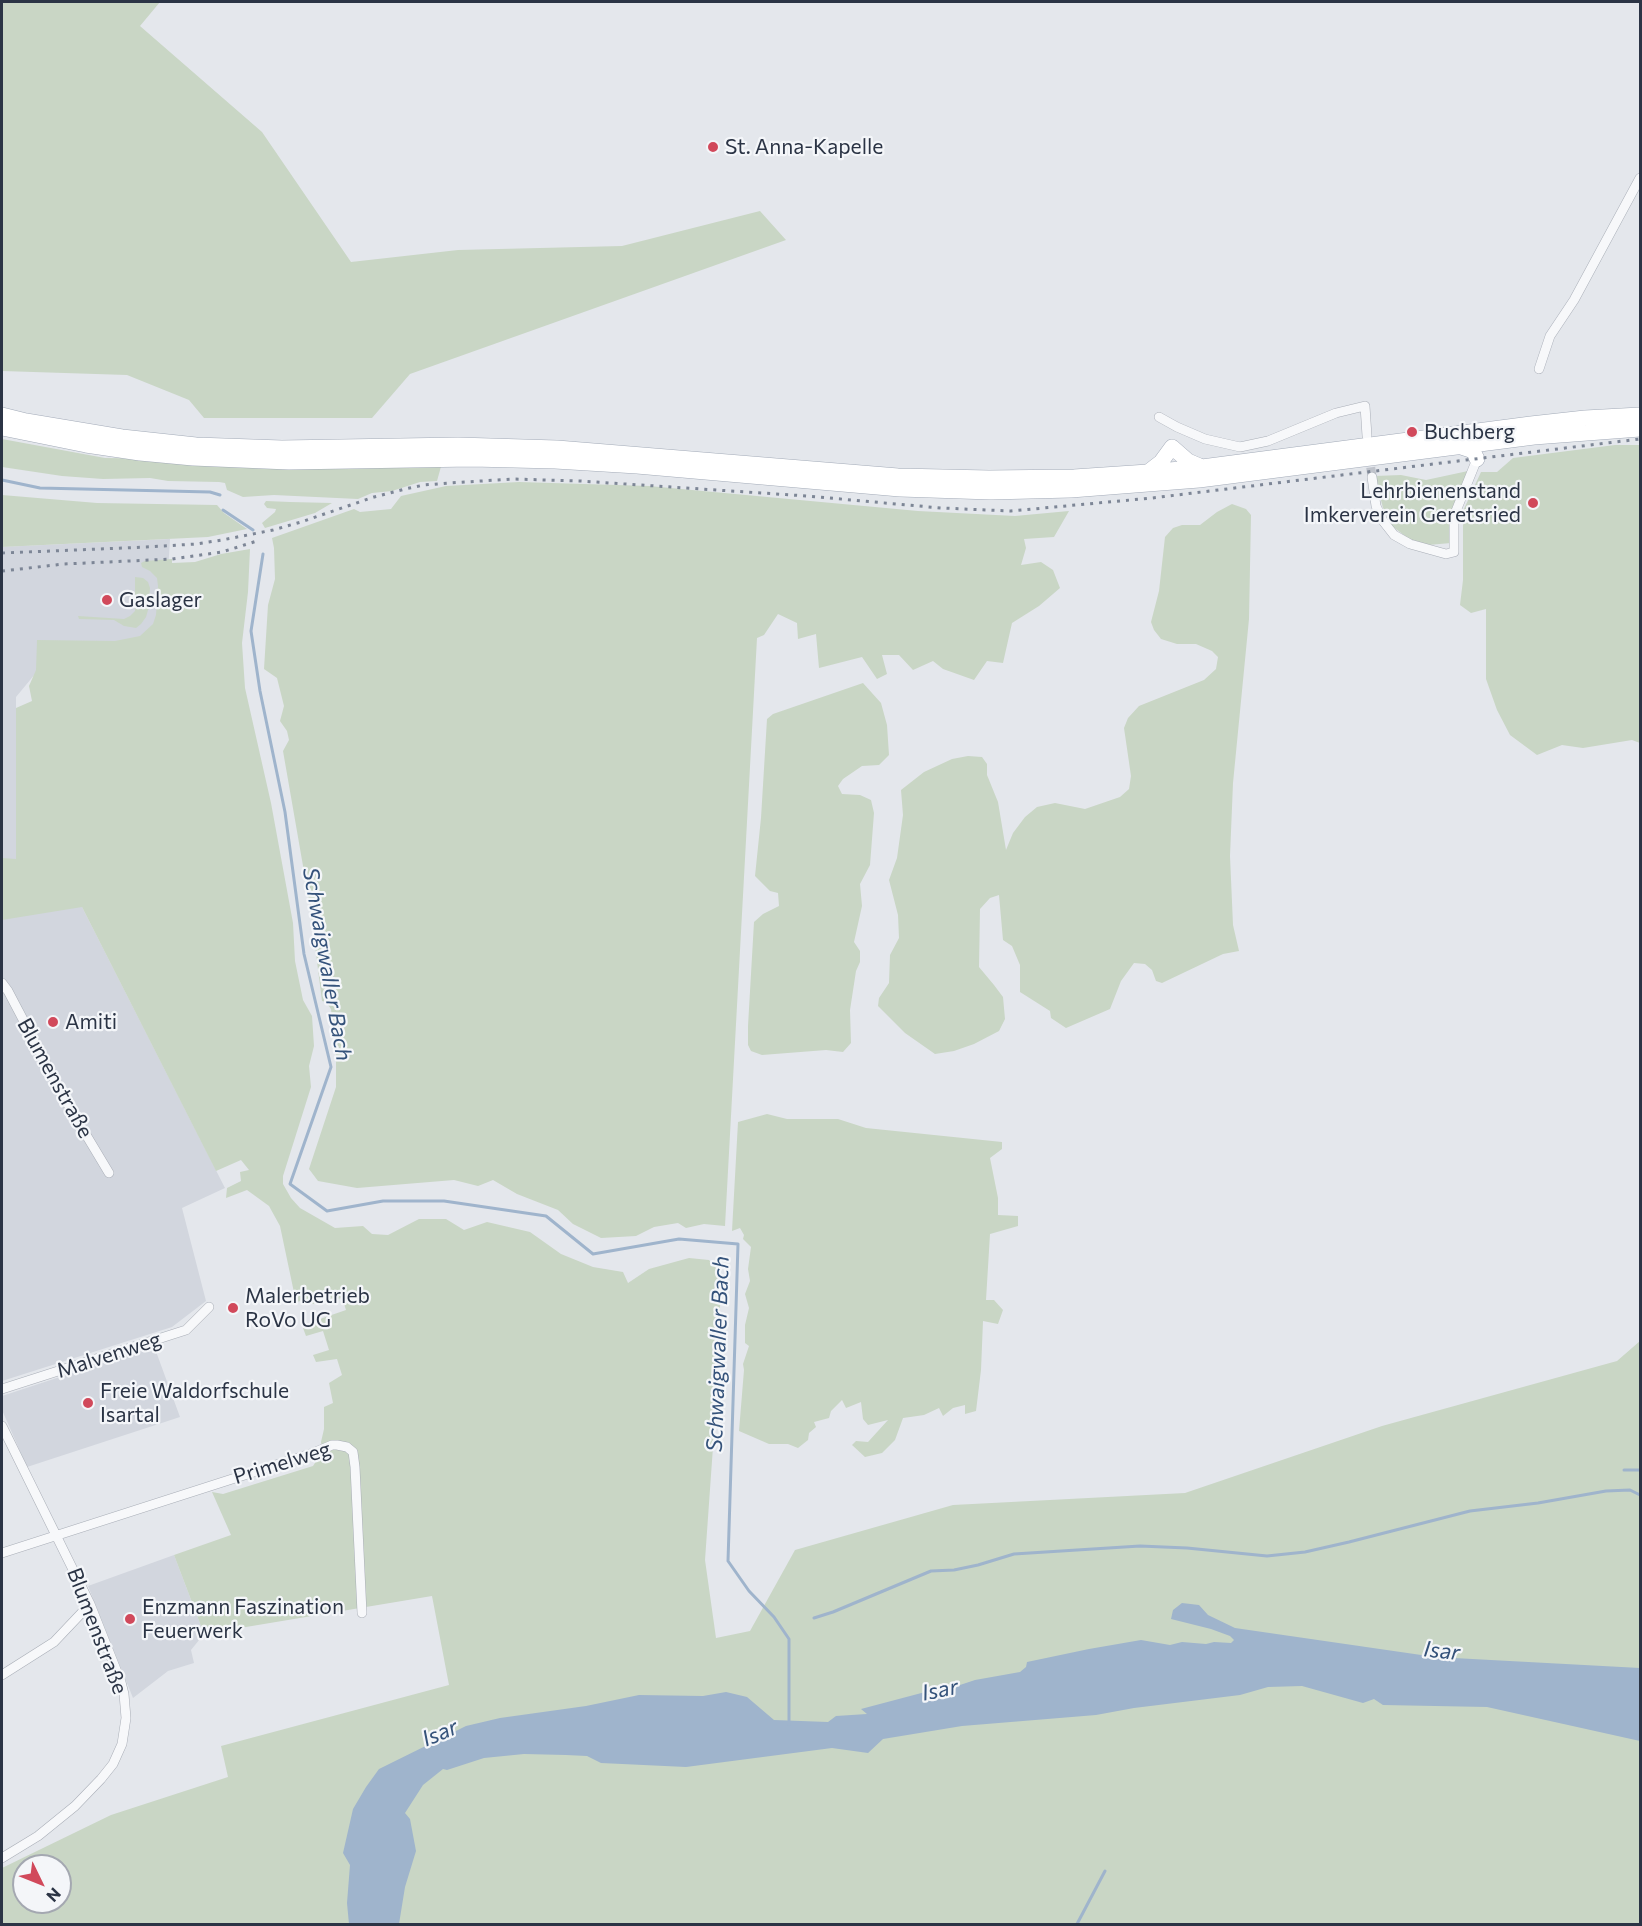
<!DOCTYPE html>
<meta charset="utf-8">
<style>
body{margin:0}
#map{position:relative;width:1642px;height:1926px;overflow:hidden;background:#e4e7ec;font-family:Commissioner,sans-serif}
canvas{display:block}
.frame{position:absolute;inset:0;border:3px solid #2b3445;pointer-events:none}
.north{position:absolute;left:12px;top:1854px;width:60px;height:60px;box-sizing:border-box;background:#f4f6f9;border:2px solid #a4a8b1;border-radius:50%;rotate:133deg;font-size:16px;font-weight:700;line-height:24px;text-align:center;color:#2b3445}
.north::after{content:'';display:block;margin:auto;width:21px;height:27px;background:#d1495b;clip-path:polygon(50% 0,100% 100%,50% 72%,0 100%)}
</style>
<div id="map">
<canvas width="1642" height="1926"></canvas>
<div class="frame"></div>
<div class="north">N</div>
</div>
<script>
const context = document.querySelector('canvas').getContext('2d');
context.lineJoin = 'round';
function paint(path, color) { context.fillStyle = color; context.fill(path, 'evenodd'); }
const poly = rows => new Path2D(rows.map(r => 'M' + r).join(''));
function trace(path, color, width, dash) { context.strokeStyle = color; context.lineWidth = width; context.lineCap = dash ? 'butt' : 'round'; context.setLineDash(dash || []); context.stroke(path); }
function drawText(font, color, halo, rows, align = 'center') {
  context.font = font + ' Commissioner,sans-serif'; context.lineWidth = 4.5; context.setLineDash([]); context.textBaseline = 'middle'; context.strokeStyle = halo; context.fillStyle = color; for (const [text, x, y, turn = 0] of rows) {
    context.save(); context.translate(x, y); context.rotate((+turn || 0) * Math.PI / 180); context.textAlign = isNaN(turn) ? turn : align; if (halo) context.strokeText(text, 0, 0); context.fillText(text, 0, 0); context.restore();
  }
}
const built = poly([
 [170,539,163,651,50,656,16,697,16,900,82,907,225,1188,182,1208,206,1301,172,1327,2,1381,2,547],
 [154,1346,180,1417,27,1467,2,1410,2,1396],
 [174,1555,204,1634,191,1650,194,1663,168,1671,133,1698,88,1586]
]);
const green = poly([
 [2,2,160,2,140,26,262,132,351,262,458,250,622,246,760,211,786,240,410,374,372,418,204,418,189,400,127,375,2,371],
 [2,439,105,458,442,463,437,481,420,482,392,491,372,493,358,499,274,495,243,497,227,490,225,483,219,482,168,481,150,478,103,479,62,476,2,467],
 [1615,445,1640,445,1640,743,1632,740,1583,748,1562,745,1537,755,1510,735,1497,710,1486,679,1486,609,1471,613,1460,605,1463,580,1463,511,1481,472,1497,472,1513,458],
 [1468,471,1451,543,1428,545,1409,539,1392,526,1383,508,1375,476,1401,475,1426,480],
 [519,482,649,486,918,511,1015,516,1069,511,1054,537,1024,539,1026,548,1021,565,1041,562,1053,570,1060,588,1039,606,1012,623,1003,663,987,661,974,680,943,669,933,661,913,670,899,655,882,655,887,674,877,679,862,657,819,668,816,634,798,639,797,623,778,614,764,635,757,638,725,1226,704,1224,686,1228,678,1223,654,1227,636,1236,601,1238,573,1224,558,1210,517,1194,493,1180,478,1186,454,1180,357,1188,318,1181,309,1169,336,1087,336,1056,331,1009,326,1002,322,1001,310,906,283,751,289,740,287,731,280,721,284,706,277,678,264,669,268,605,275,579,274,548,272,538,354,509,360,512,391,509,401,496,446,486],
 [2,495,97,503,217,505,224,513,247,529,208,537,2,547],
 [266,501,290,502,332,503,315,513,265,528,262,523,275,512,276,509,267,508,264,504],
 [1232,504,1246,509,1251,515,1249,619,1233,783,1230,856,1233,925,1239,951,1223,954,1162,983,1156,981,1152,970,1145,964,1134,963,1121,981,1110,1009,1066,1028,1051,1018,1050,1011,1020,992,1020,965,1012,946,1003,940,999,895,990,898,980,909,979,967,994,985,1003,997,1005,1019,999,1031,974,1044,954,1051,935,1054,905,1033,878,1006,879,998,889,983,890,955,899,938,898,915,889,880,897,858,903,815,901,790,924,772,952,759,968,756,982,757,987,764,987,775,998,802,1006,850,1013,833,1025,817,1037,807,1055,803,1085,809,1120,797,1129,789,1131,776,1124,728,1128,718,1139,706,1204,680,1216,669,1218,657,1212,651,1196,644,1177,644,1161,639,1154,630,1151,622,1159,591,1165,537,1173,528,1182,525,1200,525,1217,512],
 [250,549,248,592,242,643,245,688,271,803,293,923,295,961,303,1000,312,1016,314,1046,309,1066,311,1087,283,1176,283,1184,291,1198,300,1208,335,1228,363,1226,372,1234,388,1235,419,1219,446,1219,464,1230,487,1222,530,1232,561,1254,593,1267,623,1272,628,1283,649,1269,689,1258,709,1260,721,1274,718,1376,705,1560,716,1638,750,1631,795,1550,953,1505,1185,1493,1382,1426,1617,1361,1640,1341,1640,1924,2,1924,2,1868,111,1815,228,1777,221,1746,449,1685,432,1596,204,1634,174,1555,231,1535,212,1492,223,1494,313,1466,322,1452,321,1442,324,1429,324,1407,333,1403,329,1383,342,1375,337,1359,316,1362,313,1355,329,1350,323,1331,306,1336,303,1328,314,1324,317,1320,346,1310,342,1298,313,1304,310,1299,296,1302,280,1226,269,1206,247,1190,226,1198,227,1188,241,1181,240,1172,249,1170,241,1160,216,1171,82,907,2,920,2,858,16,859,16,708,32,701,29,686,36,670,37,640,115,641,140,636,153,624,156,615,158,586,157,578,150,571,142,567,141,563,145,561,172,559,172,563,195,562,221,554],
 [24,1866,60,1866,60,1902,24,1902],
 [135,577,143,578,148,582,150,588,148,610,146,617,141,624,136,628,124,626,114,620,79,619,78,616,124,619,130,616,135,611],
 [863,683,881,703,887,725,889,755,879,765,862,766,843,779,838,786,842,794,860,795,871,800,874,813,870,865,860,884,862,906,854,942,860,951,860,962,856,971,850,1010,851,1043,843,1052,826,1050,762,1055,751,1051,748,1045,748,1026,754,922,763,914,779,906,778,893,770,891,755,876,761,818,767,719,773,714],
 [767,1114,787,1119,838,1119,866,1128,1002,1142,1002,1149,990,1158,998,1198,998,1215,1018,1216,1018,1226,990,1234,986,1300,994,1300,1003,1310,998,1324,983,1321,981,1370,976,1411,965,1414,965,1405,953,1408,943,1416,939,1408,924,1415,903,1418,895,1440,882,1453,865,1457,852,1445,856,1441,868,1442,888,1420,868,1425,863,1419,861,1402,846,1408,842,1400,831,1411,829,1418,814,1422,816,1427,809,1433,808,1440,798,1448,788,1444,769,1444,739,1431,744,1370,743,1364,749,1346,745,1343,745,1325,749,1308,745,1294,750,1281,748,1269,751,1247,743,1239,744,1235,740,1228,732,1231,738,1122]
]);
const water = poly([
 [1182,1603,1199,1605,1208,1615,1235,1628,1435,1657,1640,1668,1640,1741,1487,1707,1383,1705,1374,1699,1363,1703,1302,1686,1268,1687,1240,1695,1134,1708,1096,1715,962,1726,883,1739,868,1753,832,1748,686,1767,601,1763,587,1756,566,1755,524,1754,484,1758,447,1770,443,1769,423,1785,405,1813,410,1819,416,1851,405,1887,399,1924,349,1924,347,1903,350,1865,343,1853,353,1809,366,1787,379,1769,466,1726,500,1718,586,1706,639,1695,703,1696,726,1692,747,1697,774,1720,828,1722,836,1716,867,1714,861,1709,929,1691,945,1690,975,1680,1020,1672,1026,1667,1027,1662,1089,1649,1141,1640,1170,1645,1182,1642,1206,1644,1214,1642,1231,1643,1234,1640,1230,1636,1211,1629,1171,1619,1173,1610]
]);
const stream = poly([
 [2,480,40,488,210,492,220,495],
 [223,510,253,530],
 [263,554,251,631,260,691,285,812,304,954,331,1067,290,1184,327,1211,383,1201,444,1201,546,1216,593,1254,679,1239,738,1244,728,1561,749,1591,774,1617,789,1639,789,1724],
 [1624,1470,1640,1470],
 [814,1618,833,1612,931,1571,954,1570,978,1565,1014,1554,1140,1546,1187,1548,1267,1556,1305,1552,1349,1542,1470,1511,1538,1503,1606,1491,1630,1490,1640,1495],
 [1077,1924,1105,1871]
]);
const streetTunnel = poly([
 [1369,454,1372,477]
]);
const street = poly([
 [1539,369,1550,336,1574,300,1640,178],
 [1159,417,1177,427,1205,439,1240,447,1268,441,1336,413,1365,406,1367,436],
 [1372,477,1376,506,1383,521,1394,535,1410,544,1446,554,1454,552,1454,516,1477,459],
 [2,983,8,991,67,1103,109,1173],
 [2,1389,186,1330,209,1307],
 [2,1426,90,1604,121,1682,124,1694,126,1718,122,1744,113,1764,101,1779,75,1806,38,1836,2,1858],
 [2,1553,313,1453,332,1445,337,1445,347,1447,353,1452,355,1467,362,1613],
 [2,1675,54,1642,90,1604]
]);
const primary = poly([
 [2,415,26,421,122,437,196,445,282,448,458,445,557,448,898,476,989,478,1074,477,1148,472,1202,467,1531,424,1585,418,1640,415],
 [2,428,86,445,140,453,193,458,289,462,472,459,555,461,637,466,900,489,991,492,1071,490,1199,480,1534,437,1640,429],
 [1461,447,1473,451,1477,459],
 [1148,472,1161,462,1172,447,1188,461,1202,467]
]);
const rail = poly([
 [2,553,146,547,196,544,222,540,273,530,301,522,374,497,405,489,424,485,449,483,513,479,580,481,807,496,941,508,1011,511,1152,498,1640,439],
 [2,571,64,564,172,559,222,552,257,541]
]);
const markers = [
 [713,147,6,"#d1495b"],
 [1412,432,6,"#d1495b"],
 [1533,503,6,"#d1495b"],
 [107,600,6,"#d1495b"],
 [53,1022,6,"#d1495b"],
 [233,1308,6,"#d1495b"],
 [88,1403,6,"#d1495b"],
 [130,1619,6,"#d1495b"]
];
const poiNames = [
 ["St. Anna-Kapelle",725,147],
 ["Buchberg",1424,432],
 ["Lehrbienenstand",1521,491,"right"],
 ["Imkerverein Geretsried",1521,515,"right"],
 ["Gaslager",119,600],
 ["Amiti",65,1022],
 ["Malerbetrieb",245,1296],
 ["RoVo UG",245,1320],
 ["Freie Waldorfschule",100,1391],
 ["Isartal",100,1415],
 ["Enzmann Faszination",142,1607],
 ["Feuerwerk",142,1631]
];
const streetNames = [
 ["Blumenstraße",55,1078,61],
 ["Malvenweg",109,1355,-18],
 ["Primelweg",282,1463,-17],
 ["Blumenstraße",97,1631,69]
];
const waterNames = [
 ["Schwaigwaller Bach",327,964,80],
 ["Schwaigwaller Bach",718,1354,-88],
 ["Isar",1442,1651,6],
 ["Isar",940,1690,-11],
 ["Isar",440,1733,-23]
];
paint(built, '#d2d6de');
paint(green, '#c9d6c5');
paint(water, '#9fb4cc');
trace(stream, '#9fb4cc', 3);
trace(streetTunnel, '#bfc3cb', 9, [9, 4.5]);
trace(street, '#a9aeb7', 10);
trace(primary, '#a3abb8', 16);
trace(street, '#f7f8fa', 9);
trace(primary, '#fff', 15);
trace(rail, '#7d8696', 3, [3, 6]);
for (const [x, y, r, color] of markers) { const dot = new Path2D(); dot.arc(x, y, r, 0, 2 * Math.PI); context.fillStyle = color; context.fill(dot); trace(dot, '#f4f6f9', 2); }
drawText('21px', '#2b3445', '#f4f6f9', poiNames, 'left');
drawText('21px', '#2b3445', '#f4f6f9', streetNames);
drawText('italic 22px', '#34527a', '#f4f6f9', waterNames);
</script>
